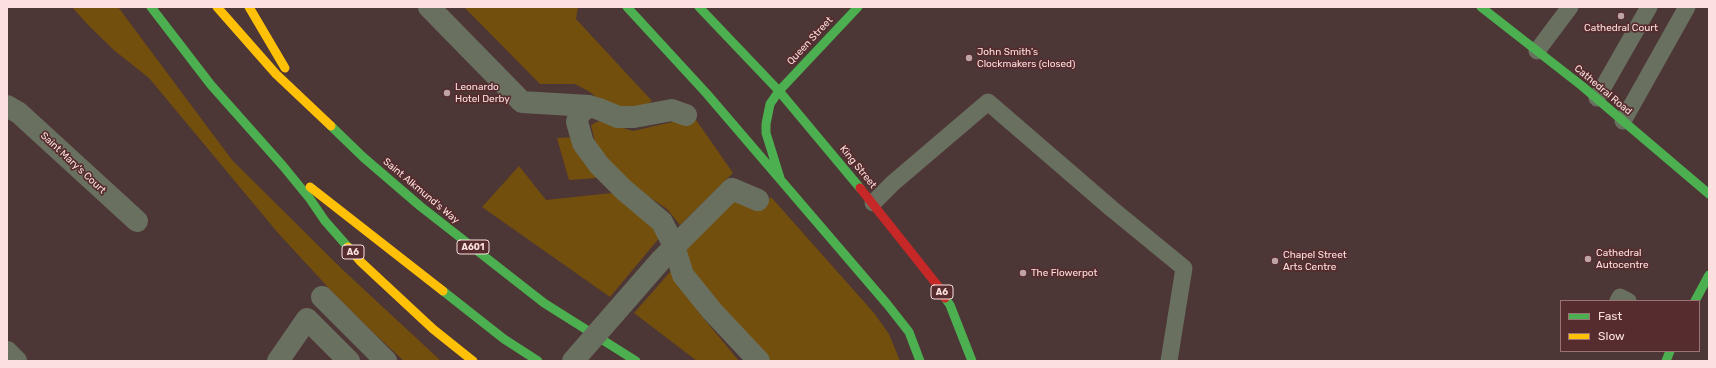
<!DOCTYPE html>
<style>
body{margin:0}
#map{position:relative;width:1716px;height:368px;overflow:hidden;background:#4c3636;font-family:Rubik,sans-serif}
canvas{display:block}
.frame{position:absolute;inset:0;border:8px solid #fce0e0;pointer-events:none}
.legend{position:absolute;left:1560px;top:300px;width:140px;height:52px;box-sizing:border-box;background:#562c2e;border:1px solid #987475;margin:0;padding:5px 7px;list-style:none;font-size:12px;color:#fce0e0}
.legend li{display:flex;align-items:center;gap:8px;height:20px}
.legend b{width:20px;border:1px solid #987475}
</style>
<div id="map">
<canvas width="1716" height="368"></canvas>
<div class="frame"></div>
<ul class="legend">
<li><b style="height:5px;background:#4caf50"></b>Fast</li>
<li><b style="height:5px;background:#ffc107"></b>Slow</li>
</ul>
</div>
<script>
const context = document.querySelector('canvas').getContext('2d');
context.lineJoin = 'round';
function paint(path, color) { context.fillStyle = color; context.fill(path, 'evenodd'); }
const poly = rows => new Path2D(rows.map(r => 'M' + r).join(''));
function trace(path, color, width, dash) { context.strokeStyle = color; context.lineWidth = width; context.lineCap = dash ? 'butt' : 'round'; context.setLineDash(dash || []); context.stroke(path); }
function drawText(font, color, halo, rows, align = 'center') {
  context.font = font + ' Rubik,sans-serif'; context.lineWidth = 3.5; context.setLineDash([]); context.textBaseline = 'middle'; context.strokeStyle = halo; context.fillStyle = color; for (const [text, x, y, turn = 0] of rows) {
    context.save(); context.translate(x, y); context.rotate((+turn || 0) * Math.PI / 180); context.textAlign = isNaN(turn) ? turn : align; if (halo) context.strokeText(text, 0, 0); context.fillText(text, 0, 0); context.restore();
  }
}
const green = poly([
 [72,7,118,7,232,160,344,271,441,361,404,361,378,337,338,298,278,233,149,78,115,51,89,26],
 [464,7,578,7,576,19,652,101,640,109,626,109,600,100,590,92,575,84,540,84],
 [694,117,733,173,680,225,667,209,639,190,607,164,596,146,591,125,599,121,633,131],
 [575,137,582,154,596,178,569,180,557,138],
 [519,166,546,200,612,193,656,226,660,237,610,297,482,207],
 [771,197,874,313,889,334,900,361,770,361,752,345,688,272,686,250,732,201,766,203],
 [671,271,700,314,739,361,697,361,634,313]
]);
const lane = poly([
 [1537,51,1570,7],
 [1597,98,1649,7],
 [1623,121,1687,7],
 [873,203,893,183,988,102,1112,209,1184,268,1169,361],
 [1618,301,1620,297,1628,301]
]);
const street = poly([
 [429,7,522,102,589,106],
 [7,106,19,113,137,221],
 [686,115,672,110,634,117,618,117,599,109,589,106,579,114,577,122,583,143,599,165,624,190,662,222,674,246,683,275,712,311,759,361],
 [665,256,732,189,758,200],
 [322,297,386,361],
 [7,352,16,361],
 [278,361,307,319,349,361]
]);
const fast = poly([
 [151,7,211,85,283,166,310,199,325,221,348,247],
 [627,7,707,94,887,304,909,332,920,361],
 [699,7,779,91,860,188],
 [1481,7,1582,86,1709,194],
 [331,126,363,157,420,206,544,303,636,361],
 [780,178,766,133,766,124,770,104,779,91,858,7],
 [443,291,504,339,538,361],
 [945,298,950,305,972,361],
 [1695,301,1709,275],
 [1666,361,1670,351]
]);
const slow = poly([
 [217,7,276,74,331,126],
 [249,7,285,68],
 [310,187,443,291],
 [348,247,361,262,433,329,473,361]
]);
const jam = poly([
 [860,188,938,286,945,298]
]);
const streetBridge = poly([
 [573,361,661,260]
]);
const markers = [
 [1621,16,4,"#bea4a4"],
 [969,58,4,"#bea4a4"],
 [447,93,4,"#bea4a4"],
 [1588,259,4,"#bea4a4"],
 [1275,261,4,"#bea4a4"],
 [1023,273,4,"#bea4a4"]
];
const shields = [
 [473,247,32],
 [353,252,22],
 [942,292,22]
];
const shieldNames = [
 ["A601",473,247],
 ["A6",353,252],
 ["A6",942,292]
];
const poiNames = [
 ["Cathedral Court",1621,28,"center"],
 ["John Smith's",977,52],
 ["Clockmakers (closed)",977,64],
 ["Leonardo",455,87],
 ["Hotel Derby",455,99],
 ["Cathedral",1596,253],
 ["Autocentre",1596,265],
 ["Chapel Street",1283,255],
 ["Arts Centre",1283,267],
 ["The Flowerpot",1031,273]
];
const streetNames = [
 ["Queen Street",810,41,-47],
 ["Cathedral Road",1603,90,40],
 ["Saint Mary's Court",73,163,43],
 ["King Street",858,167,51],
 ["Saint Alkmund's Way",421,191,40]
];
paint(green, '#734f0d');
trace(lane, '#6a7060', 17);
trace(street, '#6a7060', 22);
trace(fast, '#4caf50', 9);
trace(slow, '#ffc107', 9);
trace(jam, '#c62828', 9);
trace(streetBridge, '#6a7060', 22);
for (const [x, y, r, color] of markers) { const dot = new Path2D(); dot.arc(x, y, r, 0, 2 * Math.PI); context.fillStyle = color; context.fill(dot); trace(dot, '#562c2e', 1.5); }
for (const [x, y, w] of shields) { const box = new Path2D(); box.roundRect(x - w / 2, y - 7, w, 14, 3); context.fillStyle = '#562c2e'; context.fill(box); trace(box, '#fce0e0', 1); }
drawText('bold 9px', '#fce0e0', null, shieldNames);
drawText('10px', '#fce0e0', '#562c2e', poiNames, 'left');
drawText('10px', '#fce0e0', '#562c2e', streetNames);
</script>
